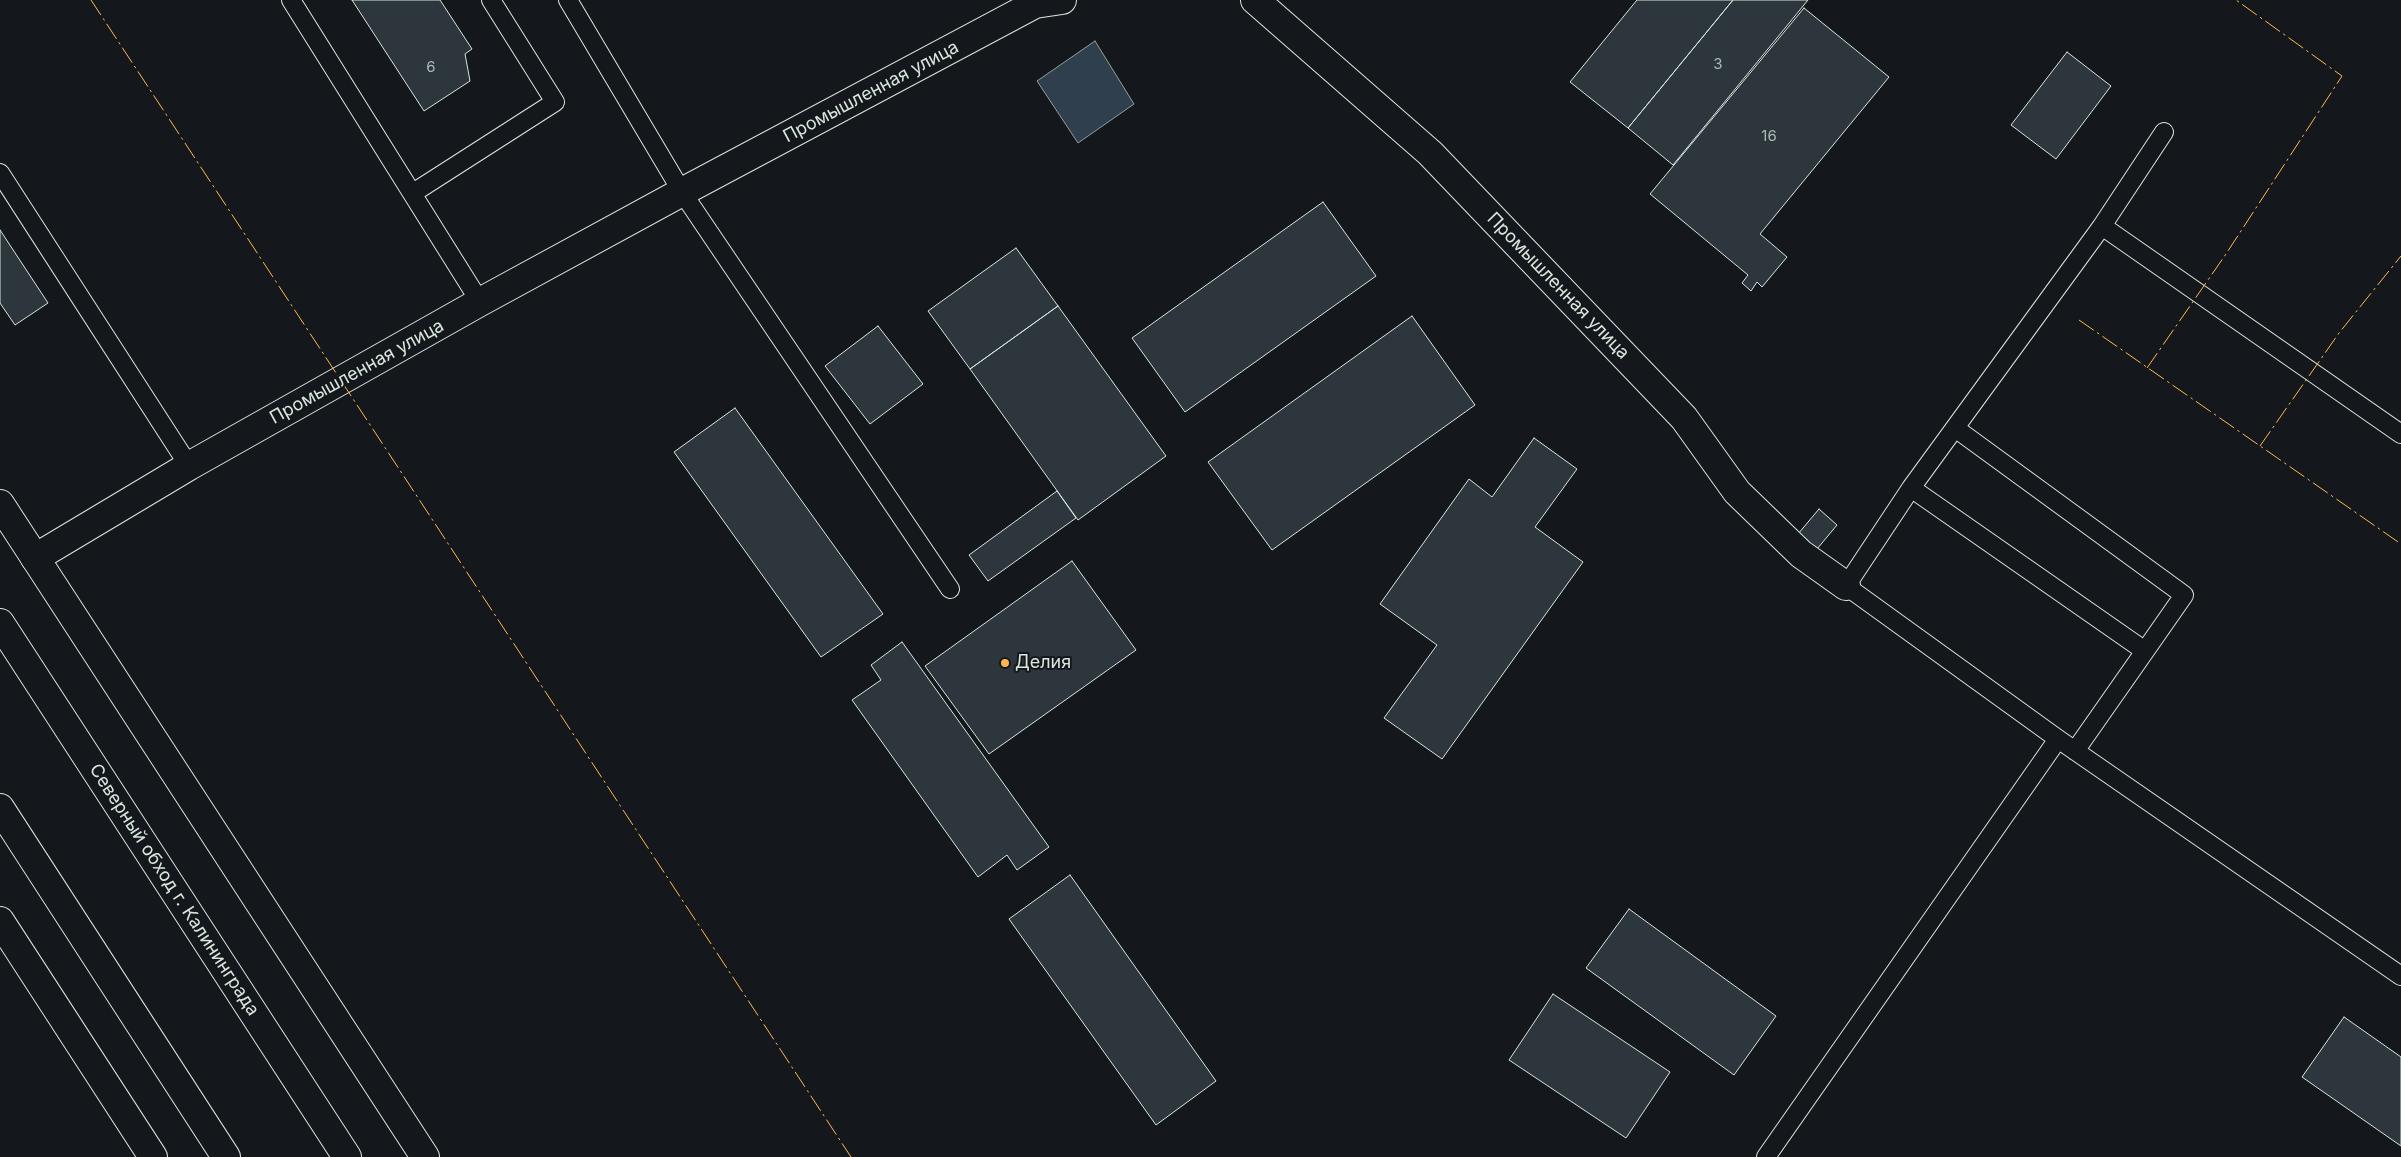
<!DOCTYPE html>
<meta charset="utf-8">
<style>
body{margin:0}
canvas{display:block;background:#14181c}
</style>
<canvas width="2401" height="1157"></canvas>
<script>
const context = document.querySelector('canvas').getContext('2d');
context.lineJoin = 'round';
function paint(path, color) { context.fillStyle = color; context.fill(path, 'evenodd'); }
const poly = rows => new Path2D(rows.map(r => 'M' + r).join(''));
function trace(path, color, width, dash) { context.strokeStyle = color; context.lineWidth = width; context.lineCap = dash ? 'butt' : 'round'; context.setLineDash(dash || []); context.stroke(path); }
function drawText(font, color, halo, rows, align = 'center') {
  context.font = font + ' Inter,sans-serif'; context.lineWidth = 4; context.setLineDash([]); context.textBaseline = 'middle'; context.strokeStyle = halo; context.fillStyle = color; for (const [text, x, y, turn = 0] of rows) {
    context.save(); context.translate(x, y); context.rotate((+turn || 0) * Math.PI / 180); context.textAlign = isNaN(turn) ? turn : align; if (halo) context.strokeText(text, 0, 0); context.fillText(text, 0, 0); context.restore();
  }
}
const water = poly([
 [1095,41,1134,104,1078,143,1037,81,1095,41]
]);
const building = poly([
 [352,0,440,0,472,49,465,54,470,81,424,111,352,0],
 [1637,0,1733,0,1628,128,1570,82,1637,0],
 [1733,0,1808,0,1673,165,1628,128,1733,0],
 [1804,8,1889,77,1760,234,1787,257,1762,287,1757,282,1751,291,1742,283,1748,275,1650,194,1804,8],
 [2067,52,2111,86,2056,159,2011,125,2067,52],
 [1323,202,1376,276,1185,412,1132,338,1323,202],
 [0,230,48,303,15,325,0,303,0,230],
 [1016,248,1058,306,970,369,928,311,1016,248],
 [1058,306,1166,456,1078,520,970,369,1058,306],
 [1412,316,1475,405,1272,550,1208,462,1412,316],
 [878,326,923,384,870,424,825,366,878,326],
 [735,408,883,614,821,657,674,452,735,408],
 [1534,438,1577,469,1535,527,1583,562,1442,759,1384,718,1437,645,1380,604,1469,479,1492,497,1534,438],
 [1057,491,1076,518,988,581,969,555,1057,491],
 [1819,509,1837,525,1817,549,1798,534,1819,509],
 [1072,561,1136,650,989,754,925,666,1072,561],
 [902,642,1049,847,1017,870,1007,855,978,877,852,700,881,680,871,665,902,642],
 [1070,875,1216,1081,1156,1125,1009,919,1070,875],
 [1629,909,1776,1016,1734,1075,1586,968,1629,909],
 [1553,994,1670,1072,1626,1138,1509,1060,1553,994],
 [2344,1017,2401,1057,2401,1146,2302,1077,2344,1017]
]);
const lane = poly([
 [291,0,480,302],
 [568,0,682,192,950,589],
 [2164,132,2102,226,1911,488,1846,586,2058,739,2401,976],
 [0,173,189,466],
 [413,193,555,102,491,0],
 [2102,226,2401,434],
 [1955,428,2184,595,2145,651],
 [1911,488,2145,651,2075,751],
 [1766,1157,2058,739]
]);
const street = poly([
 [1255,0,1430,153,1684,418,1737,492,1801,554,1846,586],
 [35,558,189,466,480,302,682,192,1035,4,1062,0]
]);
const primary = poly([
 [0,504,425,1157],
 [0,921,153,1157]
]);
const highway = poly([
 [0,623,347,1157],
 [0,808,226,1157]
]);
const power = poly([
 [91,0,851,1157],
 [2079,320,2401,544],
 [2147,368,2226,254,2342,76,2236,0],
 [2260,446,2339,333,2401,256]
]);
const markers = [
 [1005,663,5,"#ffb74d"]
];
const numberNames = [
 ["3",1718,64],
 ["6",431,67],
 ["16",1769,136]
];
const streetNames = [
 ["Промышленная улица",871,92,-28],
 ["Промышленная улица",1558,286,46],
 ["Промышленная улица",357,372,-29],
 ["Северный обход г. Калининграда",174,890,57]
];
const poiNames = [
 ["Делия",1015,663]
];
paint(water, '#2f3f4d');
trace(water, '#939e99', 1);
paint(building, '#2c363c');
trace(building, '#d8e6dc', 1);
trace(lane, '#d8e6dc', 20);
trace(street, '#d8e6dc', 30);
trace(primary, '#d8e6dc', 30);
trace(highway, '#d8e6dc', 30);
trace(lane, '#14181c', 18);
trace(street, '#14181c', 28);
trace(primary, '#14181c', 28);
trace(highway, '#14181c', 28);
trace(power, '#ffb74d', 1, [18, 4, 2.5, 4]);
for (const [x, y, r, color] of markers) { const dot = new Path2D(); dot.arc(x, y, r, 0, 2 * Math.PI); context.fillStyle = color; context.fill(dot); trace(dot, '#14181c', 2); }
drawText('15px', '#adbab4', null, numberNames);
drawText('18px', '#d8e6dc', '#14181c', streetNames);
drawText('18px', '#d8e6dc', '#14181c', poiNames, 'left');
</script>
